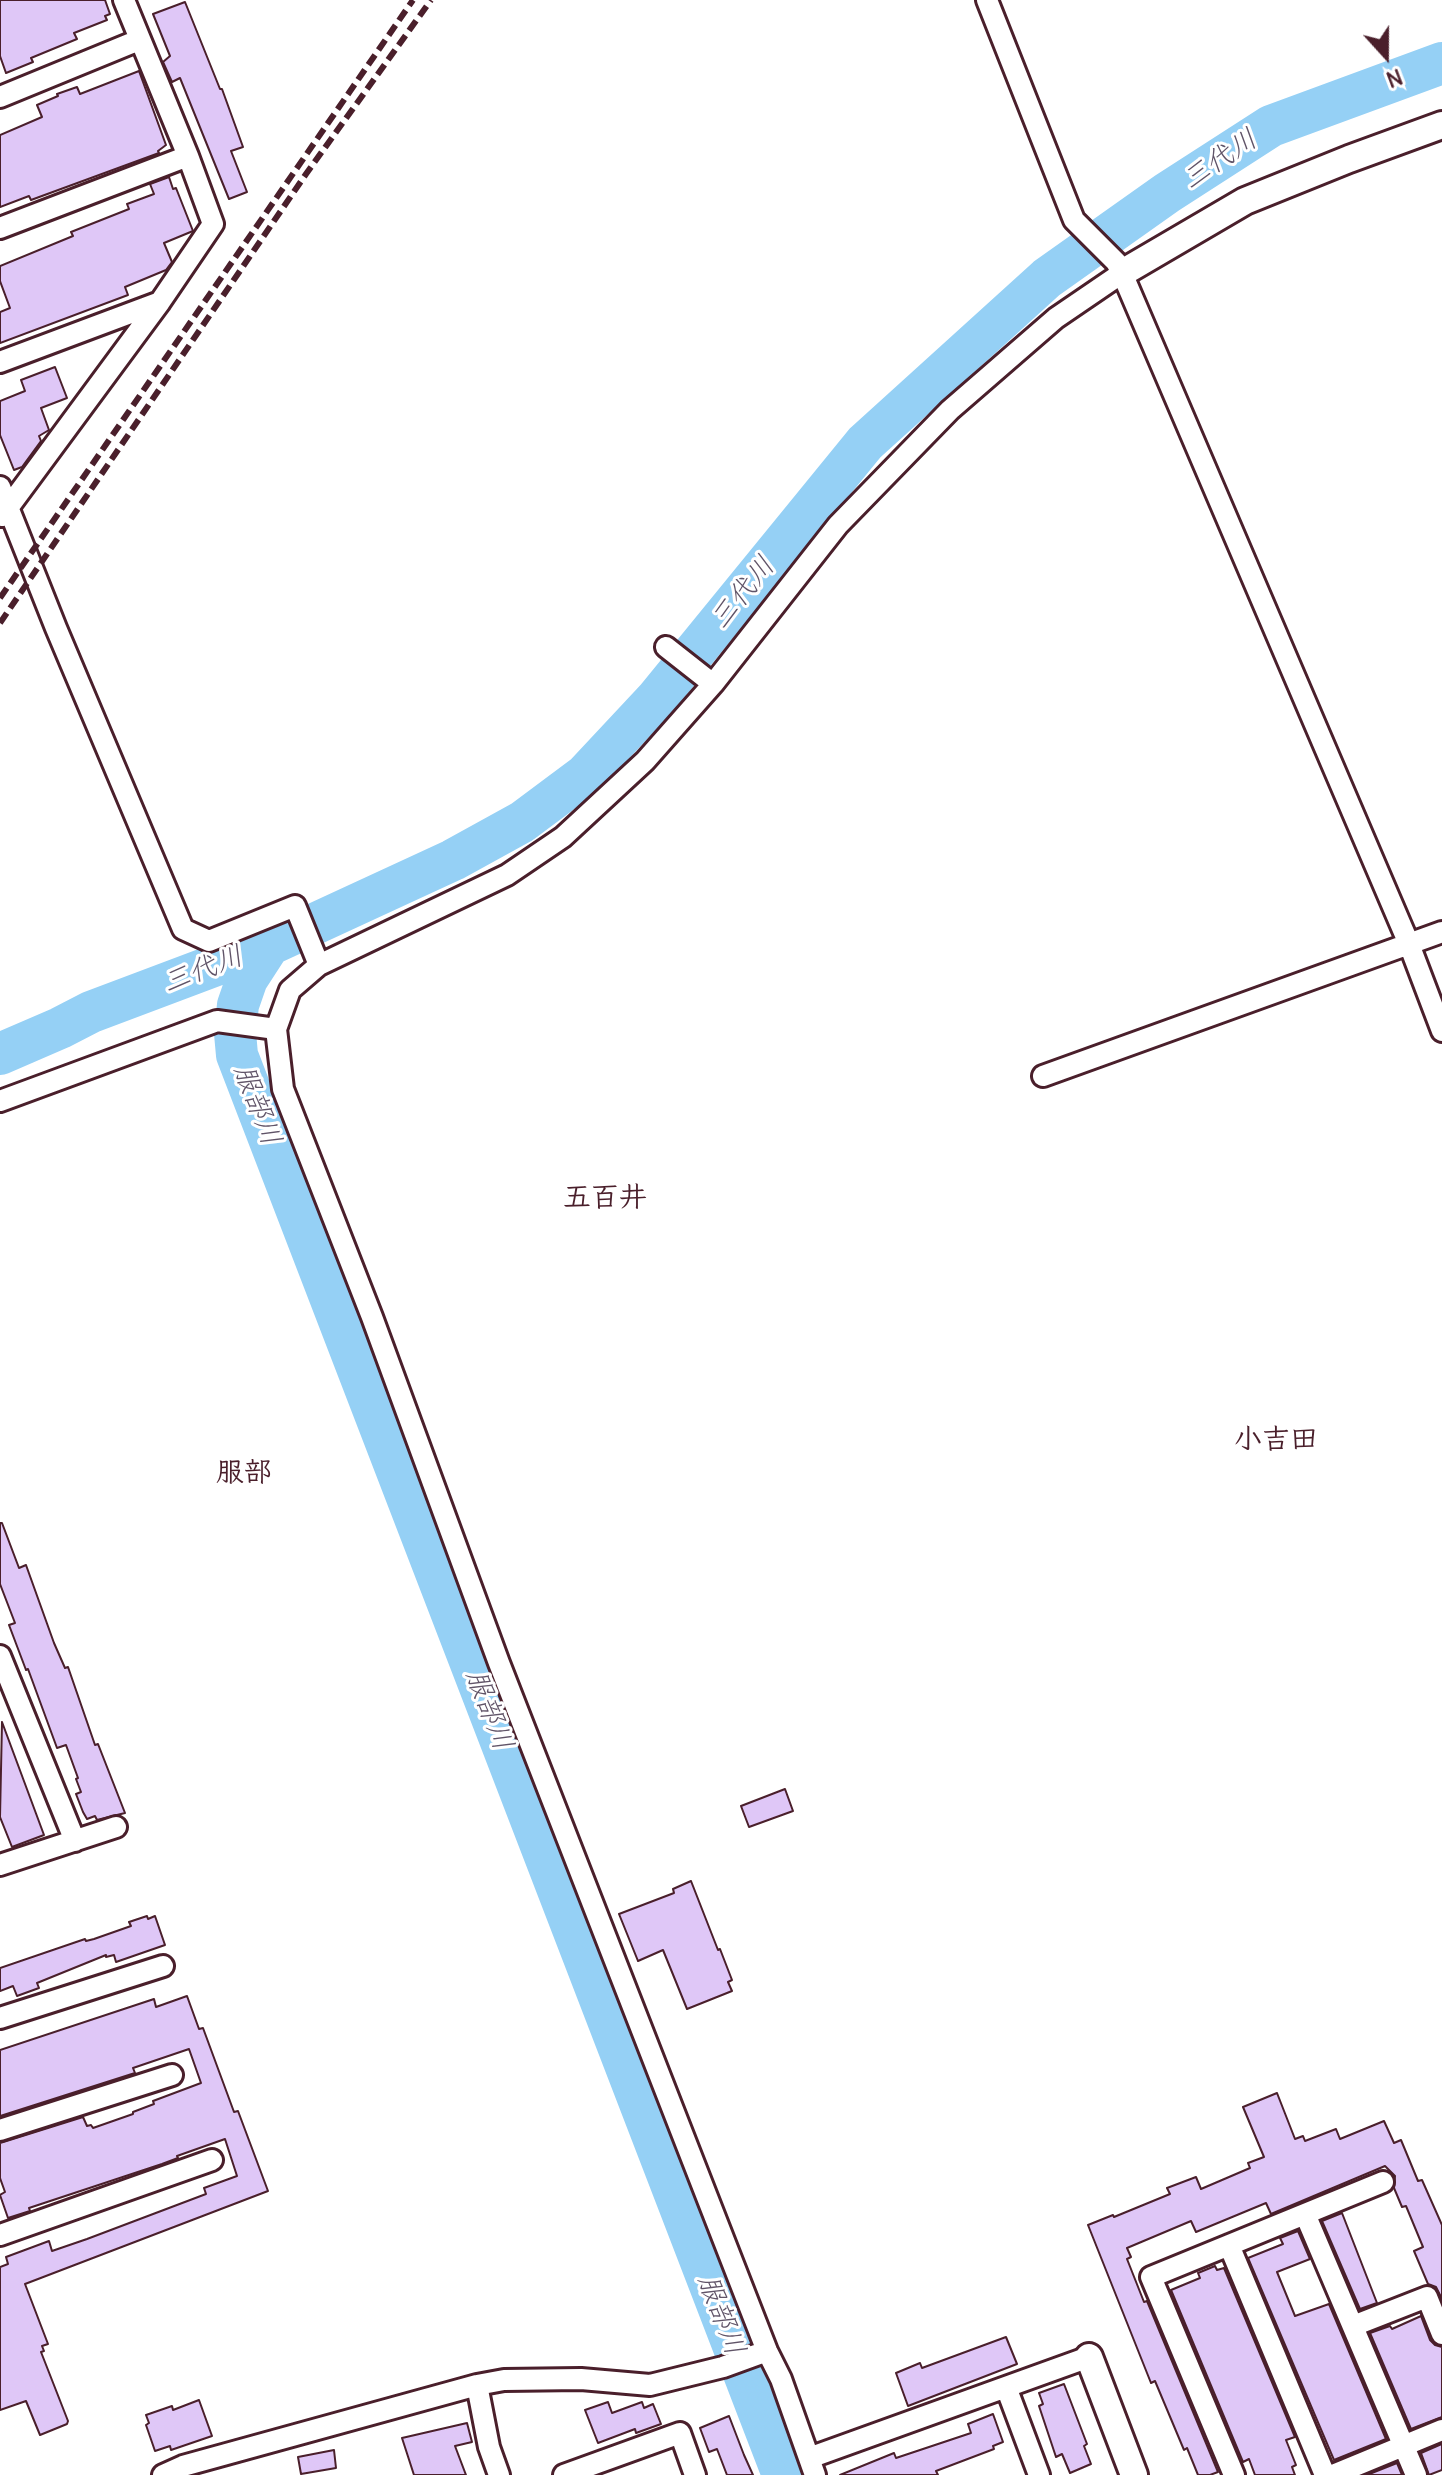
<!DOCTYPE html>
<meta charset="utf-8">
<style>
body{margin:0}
#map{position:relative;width:1442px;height:2475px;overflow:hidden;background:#fff;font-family:Delius,sans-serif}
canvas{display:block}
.north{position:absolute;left:1346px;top:16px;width:80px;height:80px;-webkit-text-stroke:6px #fff;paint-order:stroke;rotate:159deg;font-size:22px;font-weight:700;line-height:32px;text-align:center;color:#4a1f2b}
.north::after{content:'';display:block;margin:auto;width:28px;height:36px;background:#4a1f2b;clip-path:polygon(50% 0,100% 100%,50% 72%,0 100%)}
</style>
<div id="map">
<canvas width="1442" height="2475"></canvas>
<div class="north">N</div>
</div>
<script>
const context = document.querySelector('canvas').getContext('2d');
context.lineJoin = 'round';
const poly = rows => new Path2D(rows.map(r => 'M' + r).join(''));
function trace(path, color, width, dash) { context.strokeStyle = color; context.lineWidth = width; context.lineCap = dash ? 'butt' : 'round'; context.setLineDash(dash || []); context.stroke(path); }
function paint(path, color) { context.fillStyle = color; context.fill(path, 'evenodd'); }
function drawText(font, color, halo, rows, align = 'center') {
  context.font = font + ' Delius,"Klee One",sans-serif'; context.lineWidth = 6; context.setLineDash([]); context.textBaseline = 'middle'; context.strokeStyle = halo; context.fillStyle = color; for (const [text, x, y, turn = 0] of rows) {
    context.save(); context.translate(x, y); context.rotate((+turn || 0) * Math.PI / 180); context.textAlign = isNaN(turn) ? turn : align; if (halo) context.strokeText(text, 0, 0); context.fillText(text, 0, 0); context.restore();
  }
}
const river = poly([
 [269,945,247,979,238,1005,235,1033,237,1055,783,2475],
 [0,1054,60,1028,91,1012,269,945,453,860,522,822,585,775,657,698,865,443,1047,278,1167,193,1271,126,1442,63]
]);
const building = poly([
 [0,0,105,0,110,14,105,16,107,20,74,33,77,39,31,58,33,62,6,73,0,56,0,0],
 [185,2,220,89,222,89,243,147,231,151,247,192,229,199,180,78,172,82,163,62,170,56,153,14,185,2],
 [139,71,166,145,158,151,159,153,31,200,29,196,0,207,0,135,42,117,37,105,58,96,57,94,77,87,80,94,139,71],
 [169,177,173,189,176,188,193,231,164,243,172,262,166,270,125,287,128,295,0,343,0,312,10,308,0,281,0,266,73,236,71,232,129,209,127,204,154,194,150,184,169,177],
 [55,367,67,398,41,408,49,430,39,436,41,441,22,467,14,470,0,435,0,401,25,391,21,380,55,367],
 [0,1523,2,1523,19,1568,26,1565,54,1643,65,1668,68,1667,95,1745,98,1744,125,1813,97,1820,95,1816,87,1819,83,1812,76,1794,81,1792,76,1779,78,1778,66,1745,57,1748,28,1669,26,1670,9,1625,15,1623,0,1584,0,1523],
 [2,1722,44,1835,12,1847,0,1817,2,1722],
 [785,1789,793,1811,749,1827,741,1806,785,1789],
 [691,1881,718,1950,720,1949,732,1980,728,1982,732,1991,687,2009,663,1950,638,1961,619,1914,674,1893,673,1889,691,1881],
 [147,1916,148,1919,155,1916,165,1945,116,1962,114,1955,106,1957,106,1955,37,1983,39,1988,17,1996,13,1986,0,1991,0,1968,85,1939,86,1941,94,1939,131,1926,129,1922,147,1916],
 [187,1996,199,2029,203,2028,234,2112,238,2111,268,2191,25,2284,48,2344,42,2346,44,2351,41,2352,68,2421,67,2424,40,2435,26,2401,0,2410,0,2267,8,2264,6,2257,49,2241,52,2251,87,2239,206,2194,204,2188,237,2176,225,2139,177,2156,178,2158,162,2164,29,2208,30,2211,8,2218,0,2195,5,2192,0,2178,0,2143,83,2117,87,2126,91,2125,93,2128,133,2114,133,2112,154,2104,153,2101,201,2083,189,2049,133,2068,135,2073,0,2116,0,2050,154,1999,156,2007,187,1996],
 [1277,2093,1295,2139,1303,2136,1305,2141,1336,2129,1340,2139,1384,2121,1394,2143,1401,2140,1418,2181,1422,2180,1442,2225,1442,2299,1436,2287,1428,2284,1414,2251,1423,2247,1406,2206,1402,2207,1394,2188,1395,2176,1385,2166,1271,2214,1266,2203,1196,2232,1191,2221,1127,2248,1131,2257,1127,2259,1144,2302,1147,2301,1218,2472,1210,2475,1198,2475,1187,2448,1184,2450,1155,2381,1151,2383,1088,2225,1113,2215,1114,2217,1170,2194,1167,2188,1196,2177,1201,2189,1250,2168,1248,2163,1264,2157,1243,2107,1277,2093],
 [1342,2213,1377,2303,1360,2309,1322,2221,1342,2213],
 [1298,2231,1310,2259,1277,2272,1295,2316,1329,2304,1386,2439,1334,2460,1248,2258,1283,2244,1280,2238,1298,2231],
 [1215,2266,1217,2270,1224,2268,1295,2437,1286,2440,1296,2465,1292,2467,1295,2475,1255,2475,1249,2459,1243,2462,1171,2290,1200,2278,1198,2273,1215,2266],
 [1421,2316,1430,2340,1435,2345,1442,2347,1442,2417,1411,2429,1370,2333,1387,2327,1390,2326,1392,2329,1421,2316],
 [1006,2337,1017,2364,908,2406,896,2373,920,2363,922,2368,1006,2337],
 [1064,2384,1087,2444,1084,2446,1091,2464,1070,2473,1062,2454,1056,2457,1039,2406,1043,2404,1039,2393,1064,2384],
 [199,2400,212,2436,171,2450,170,2446,155,2451,146,2425,149,2423,146,2415,172,2406,173,2410,199,2400],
 [608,2402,612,2413,642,2402,644,2408,653,2404,661,2424,636,2433,635,2429,598,2443,585,2410,608,2402],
 [993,2414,1003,2442,993,2446,994,2449,936,2471,938,2475,840,2475,894,2453,896,2458,971,2433,968,2424,993,2414],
 [729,2416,744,2455,753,2475,727,2475,717,2449,709,2452,700,2428,729,2416],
 [467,2423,472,2442,455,2446,466,2475,414,2475,402,2438,467,2423],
 [1442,2444,1442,2470,1429,2475,1421,2453,1442,2444],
 [334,2450,336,2468,301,2474,298,2457,334,2450],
 [1397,2463,1402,2475,1367,2475,1397,2463]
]);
const minor = poly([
 [987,0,1074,220,1116,262,1122,273,1409,944,1442,1031],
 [0,97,139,40],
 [0,228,188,156],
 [0,362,160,302],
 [0,487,56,628,183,929,209,941,295,906,319,965],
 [2,516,160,302,213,224,188,156,124,0],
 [666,647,713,684],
 [1043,1076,1442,932],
 [0,1101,217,1021,276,1029],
 [0,1656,75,1841],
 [0,1865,116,1827],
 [0,2018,163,1966],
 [0,2130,172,2075],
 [1305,2214,1416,2475],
 [0,2235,212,2160],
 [1229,2245,1325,2475],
 [1353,2326,1427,2297,1442,2334],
 [477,2385,489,2447,499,2475],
 [1006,2387,1039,2475],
 [809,2458,1089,2357],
 [163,2475,183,2466,477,2385,504,2380,581,2379,650,2385,723,2367,767,2351],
 [564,2475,680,2433,695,2475],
 [815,2475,781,2379,767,2351,499,1663,372,1317,283,1089,276,1029,290,990,319,965,507,875,563,837,645,761,713,684,838,525,950,410,1056,318,1122,273],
 [1234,2475,1151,2277,1383,2182],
 [1333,2475,1442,2430]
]);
const tertiary = poly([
 [1122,273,1245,201,1349,159,1442,125],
 [1089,2357,1134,2475]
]);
const rail = poly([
 [0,598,413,0],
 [0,623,306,174,431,0]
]);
const waterNames = [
 ["三代川",1220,160,-34],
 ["三代川",743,593,-51],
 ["三代川",203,970,-21],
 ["服部川",257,1105,69],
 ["服部川",489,1710,69],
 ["服部川",721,2315,69]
];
const neighbourhoodNames = [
 ["五百井",605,1198],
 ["小吉田",1276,1440],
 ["服部",244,1473]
];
trace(river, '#95d0f5', 42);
paint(building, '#dfc7f7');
trace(building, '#4a1f2b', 2);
trace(minor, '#4a1f2b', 26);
trace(tertiary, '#4a1f2b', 32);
trace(minor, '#fff', 20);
trace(tertiary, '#fff', 26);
trace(rail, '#4a1f2b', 6, [12, 6]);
drawText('italic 28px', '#605468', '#fff', waterNames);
drawText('bold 28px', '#4a1f2b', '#fff', neighbourhoodNames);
</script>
